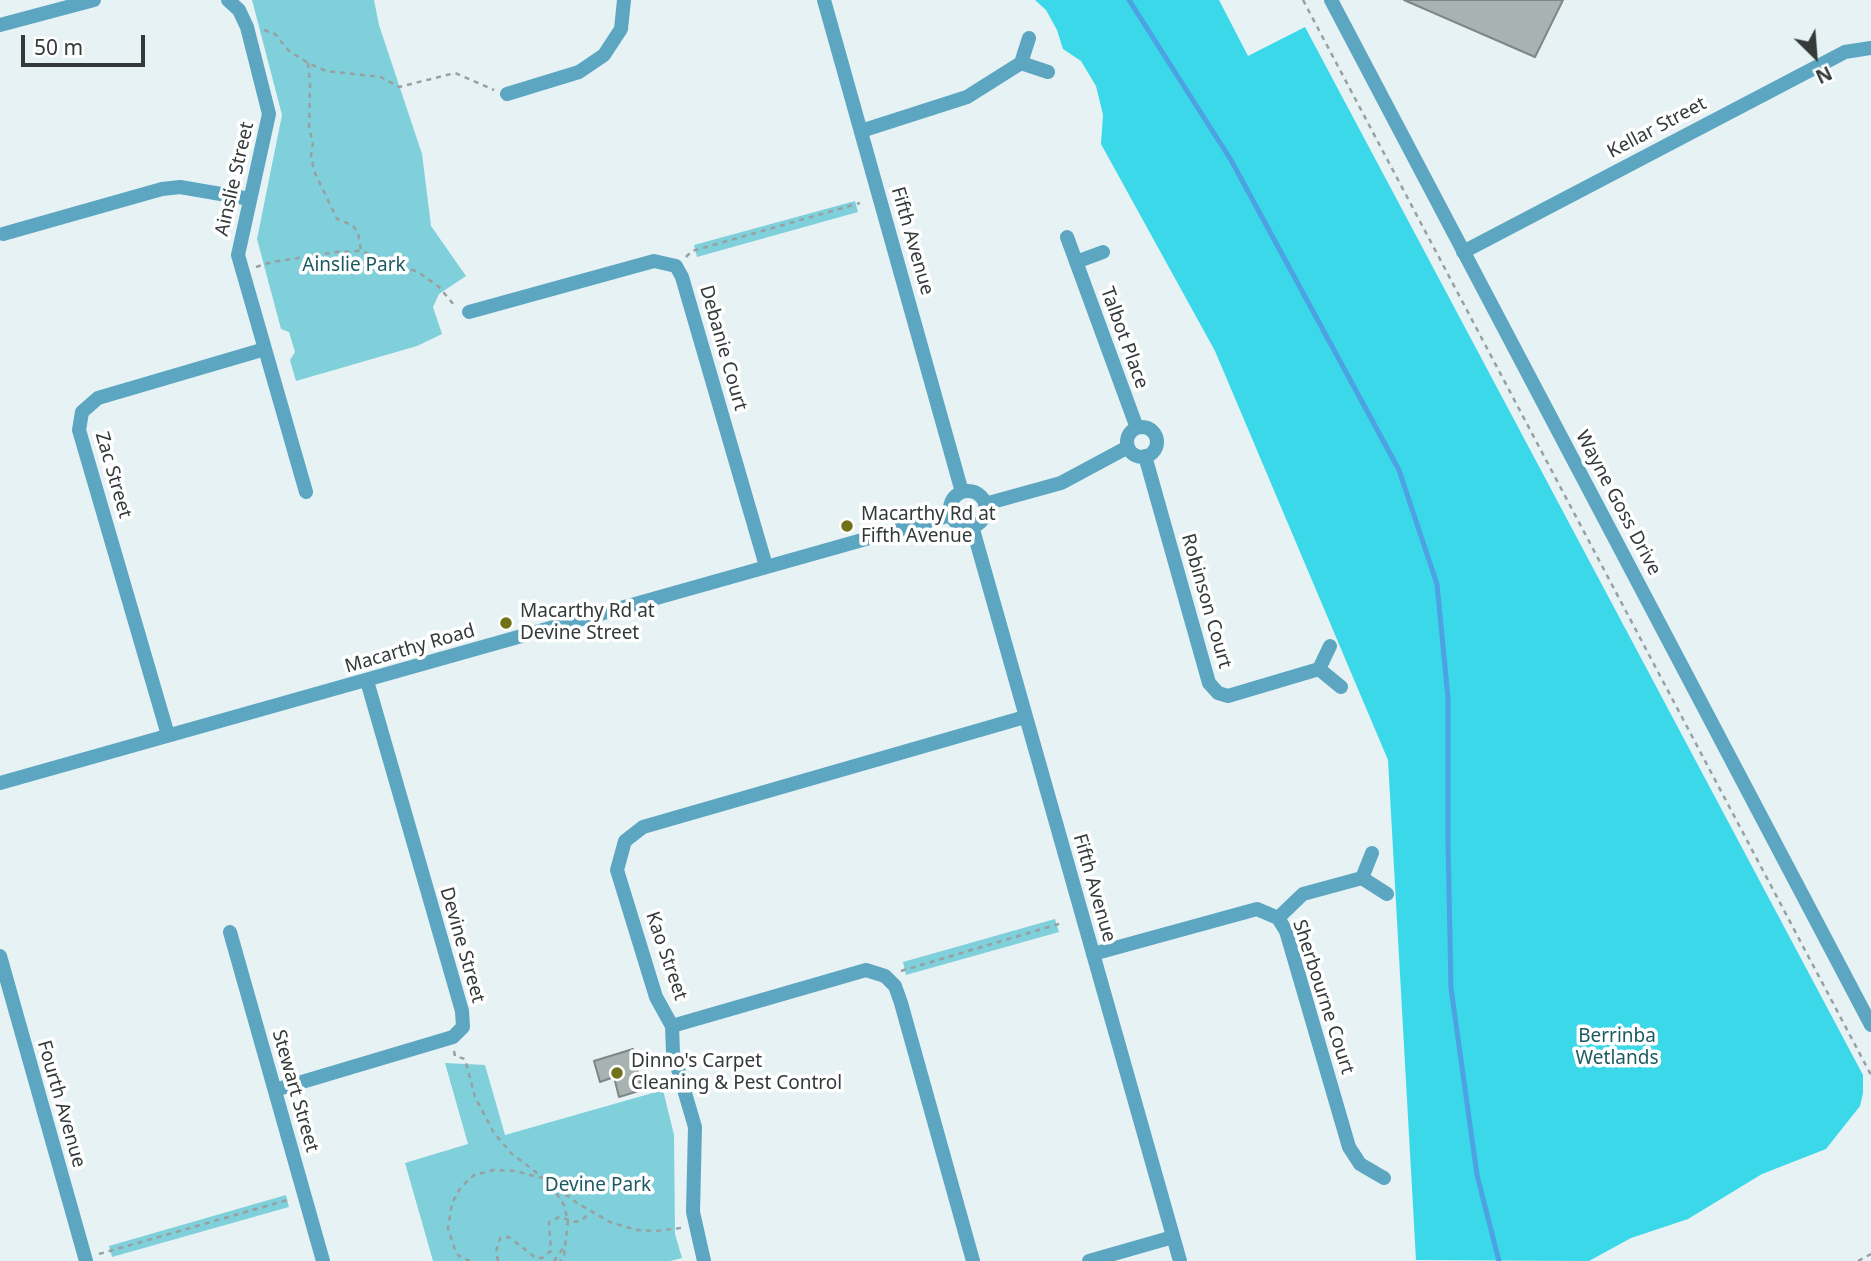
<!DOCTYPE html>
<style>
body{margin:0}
#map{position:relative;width:1871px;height:1261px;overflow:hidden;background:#e7f2f4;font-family:"Noto Sans",sans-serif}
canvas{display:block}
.north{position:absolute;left:1780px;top:21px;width:70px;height:70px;-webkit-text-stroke:5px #fff;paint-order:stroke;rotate:155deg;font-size:19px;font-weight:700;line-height:28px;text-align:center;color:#343939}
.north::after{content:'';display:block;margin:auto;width:24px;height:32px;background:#343939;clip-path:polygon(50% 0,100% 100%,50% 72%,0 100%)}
.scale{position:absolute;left:21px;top:35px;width:124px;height:32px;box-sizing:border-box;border:4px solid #343939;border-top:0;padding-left:9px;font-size:21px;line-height:24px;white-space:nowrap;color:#343939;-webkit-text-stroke:5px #fff;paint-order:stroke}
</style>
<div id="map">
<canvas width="1871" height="1261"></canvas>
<div class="north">N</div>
<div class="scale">50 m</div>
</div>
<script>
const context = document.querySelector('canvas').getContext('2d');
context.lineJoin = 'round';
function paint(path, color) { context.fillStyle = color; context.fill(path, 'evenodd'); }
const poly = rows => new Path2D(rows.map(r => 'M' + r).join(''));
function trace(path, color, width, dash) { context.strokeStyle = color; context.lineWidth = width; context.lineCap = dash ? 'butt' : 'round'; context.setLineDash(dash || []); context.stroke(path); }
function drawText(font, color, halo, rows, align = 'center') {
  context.font = font + ' "Noto Sans",sans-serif'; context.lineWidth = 7; context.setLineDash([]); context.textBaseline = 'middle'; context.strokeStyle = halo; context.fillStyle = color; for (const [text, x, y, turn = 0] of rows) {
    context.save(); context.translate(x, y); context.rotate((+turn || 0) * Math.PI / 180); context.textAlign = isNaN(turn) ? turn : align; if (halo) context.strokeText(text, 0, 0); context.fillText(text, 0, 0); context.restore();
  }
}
const green = poly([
 [252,0,374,0,379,25,422,154,431,226,466,276,439,294,433,307,442,334,417,346,296,381,290,360,295,352,289,332,281,329,257,239,282,115],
 [855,201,858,212,697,257,694,245],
 [1055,919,1059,932,906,975,903,962],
 [445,1063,485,1065,505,1135,663,1090,674,1135,675,1234,682,1258,670,1261,433,1261,405,1163,468,1144],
 [286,1195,289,1207,112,1257,109,1246]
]);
const forest = poly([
 [1035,0,1219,0,1248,56,1305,27,1863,1075,1863,1093,1860,1106,1826,1149,1762,1174,1688,1219,1631,1238,1589,1261,1416,1260,1388,760,1215,351,1101,144,1103,115,1096,86,1081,61,1063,49,1057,30,1046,10]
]);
const stream = poly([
 [1129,0,1231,160,1399,470,1437,584,1448,698,1448,842,1451,988,1477,1175,1499,1261]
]);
const building = poly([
 [1404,0,1563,0,1535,57,1404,0],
 [633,1049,642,1090,619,1097,614,1077,600,1082,594,1061,633,1049]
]);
const path = poly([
 [1303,0,1871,1075],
 [264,30,275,34,288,50,308,63,326,71,381,77,399,87,455,73,494,90],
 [308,63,310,83,309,128,313,143,311,155,314,171,337,219,352,225,358,232,361,251],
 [686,257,692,251,860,203],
 [256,267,272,262,336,252,361,251,418,272,439,287,454,305],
 [901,971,1062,923],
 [454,1051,455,1056,465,1059,475,1097,494,1133,512,1154,577,1203,610,1222,636,1230,657,1231,681,1228],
 [551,1185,564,1205,568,1221,564,1255,560,1261],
 [99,1254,291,1199],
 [470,1261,459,1256,455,1250,448,1228,452,1203,461,1187,474,1175,494,1170,515,1171,542,1178],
 [498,1261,496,1252,500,1238,509,1237,536,1258,542,1258,551,1251,549,1222,559,1217,576,1222,582,1220,590,1212],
 [554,1261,564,1247],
 [1858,1261,1871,1254]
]);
const minor = poly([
 [228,0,239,10,247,27,269,114,238,255,306,492],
 [1331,0,1871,1025],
 [0,25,94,0],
 [1029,38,1021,63,1048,72],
 [507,94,579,72,604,55,621,29,624,0],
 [861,131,967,97,1021,63],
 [3,234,162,189,180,187,250,199],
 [1067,237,1137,428],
 [1463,252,1845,52,1871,48],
 [1076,262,1103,252],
 [469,312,654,261,676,266,682,277,766,566],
 '1127 442a15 15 0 1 1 30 0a15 15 0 1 1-30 0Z',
 [1145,456,1209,683,1218,693,1228,696,1319,669],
 [985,504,1061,483,1128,447],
 [1330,646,1319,669,1341,687],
 [168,735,79,430,82,412,98,398,265,349],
 [1372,853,1362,878,1387,894],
 [1278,918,1303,894,1362,878],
 [230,932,323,1261],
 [1093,954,1257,909,1278,918,1286,931,1349,1147,1360,1164,1384,1178],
 [672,1026,673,1052,695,1127,693,1212,704,1261],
 [275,1090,453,1037,463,1027,462,1011,367,681],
 [973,1261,901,1003,895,986,885,976,866,970,672,1026,656,997,617,870,625,841,643,827,1025,717],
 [1089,1261,1173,1237]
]);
const tertiary = poly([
 [824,0,962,492],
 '950 509a18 18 0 1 1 36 0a18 18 0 1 1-36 0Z',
 [972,526,1180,1261],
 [0,783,951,515],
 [0,956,86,1261]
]);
const markers = [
 [847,526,7,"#717217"],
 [506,623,7,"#717217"],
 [617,1073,7,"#717217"]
];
const streetNames = [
 ["Kellar Street",1657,128,-28],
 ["Ainslie Street",235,179,-77],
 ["Fifth Avenue",912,241,74],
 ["Talbot Place",1124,338,70],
 ["Debanie Court",723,348,74],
 ["Zac Street",113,475,74],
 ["Wayne Goss Drive",1618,503,62],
 ["Robinson Court",1206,601,74],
 ["Macarthy Road",410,649,-16],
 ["Fifth Avenue",1094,888,74],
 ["Devine Street",462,945,74],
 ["Kao Street",666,956,71],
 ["Sherbourne Court",1323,997,72],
 ["Stewart Street",295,1091,74],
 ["Fourth Avenue",61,1104,74]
];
const parkNames = [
 ["Ainslie Park",354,266],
 ["Berrinba",1617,1037],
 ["Wetlands",1617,1059],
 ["Devine Park",598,1186]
];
const poiNames = [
 ["Macarthy Rd at",861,515],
 ["Fifth Avenue",861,537],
 ["Macarthy Rd at",520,612],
 ["Devine Street",520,634],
 ["Dinno's Carpet",631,1062],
 ["Cleaning & Pest Control",631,1084]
];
paint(green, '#7fd0da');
paint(forest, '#3bd8e9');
trace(stream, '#4ca2e2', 5);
paint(building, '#a8b3b1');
trace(building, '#7d8785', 2);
trace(path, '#98a0a1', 2.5, [5, 5]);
trace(minor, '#5ca6c2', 14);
trace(tertiary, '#5ca6c2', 14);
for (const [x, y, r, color] of markers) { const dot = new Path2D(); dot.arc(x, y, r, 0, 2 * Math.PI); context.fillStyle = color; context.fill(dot); trace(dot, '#fff', 2.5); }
drawText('19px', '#343939', '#fff', streetNames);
drawText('19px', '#1c5a61', '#fff', parkNames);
drawText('19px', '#343939', '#fff', poiNames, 'left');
</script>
